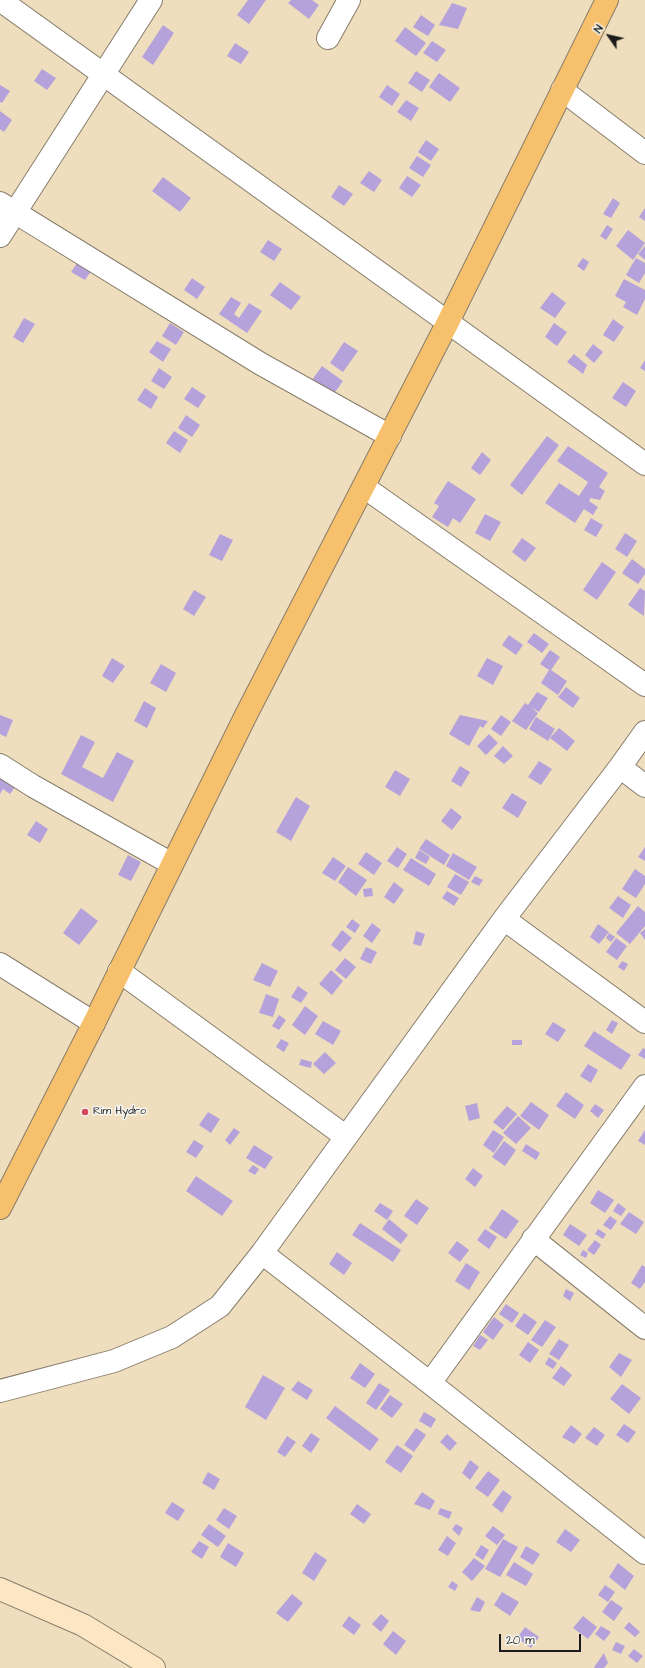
<!DOCTYPE html>
<style>
body{margin:0}
#map{position:relative;width:645px;height:1668px;overflow:hidden;background:#efdebd;font-family:"Architects Daughter",sans-serif}
canvas{display:block}
.north{position:absolute;left:589px;top:16px;width:40px;height:40px;-webkit-text-stroke:3px #f6f6f2;paint-order:stroke;rotate:304deg;font-size:11px;font-weight:700;line-height:16px;text-align:center;color:#1c1c1c}
.north::after{content:'';display:block;margin:auto;width:14px;height:18px;background:#1c1c1c;clip-path:polygon(50% 0,100% 100%,50% 72%,0 100%)}
.scale{position:absolute;left:499px;top:1634px;width:82px;height:18px;box-sizing:border-box;border:2px solid #1c1c1c;border-top:0;padding-left:5px;font-size:12px;line-height:14px;white-space:nowrap;color:#1c1c1c;-webkit-text-stroke:3px #f6f6f2;paint-order:stroke}
</style>
<div id="map">
<canvas width="645" height="1668"></canvas>
<div class="north">N</div>
<div class="scale">20 m</div>
</div>
<script>
const context = document.querySelector('canvas').getContext('2d');
context.lineJoin = 'round';
function paint(path, color) { context.fillStyle = color; context.fill(path, 'evenodd'); }
const poly = rows => new Path2D(rows.map(r => 'M' + r).join(''));
function trace(path, color, width, dash) { context.strokeStyle = color; context.lineWidth = width; context.lineCap = dash ? 'butt' : 'round'; context.setLineDash(dash || []); context.stroke(path); }
function drawText(font, color, halo, rows, align = 'center') {
  context.font = font + ' "Architects Daughter",sans-serif'; context.lineWidth = 3; context.setLineDash([]); context.textBaseline = 'middle'; context.strokeStyle = halo; context.fillStyle = color; for (const [text, x, y, turn = 0] of rows) {
    context.save(); context.translate(x, y); context.rotate((+turn || 0) * Math.PI / 180); context.textAlign = isNaN(turn) ? turn : align; if (halo) context.strokeText(text, 0, 0); context.fillText(text, 0, 0); context.restore();
  }
}
const building = poly([
 [248,0,266,0,249,24,237,15],
 [291,0,312,0,319,5,309,19,288,3],
 [452,3,467,8,458,29,439,25],
 [421,15,435,25,428,36,413,27],
 [163,25,174,33,153,65,142,57],
 [405,27,426,43,416,56,395,41],
 [432,41,446,50,437,62,423,53],
 [235,43,249,52,241,64,227,56],
 [42,69,56,78,47,90,34,81],
 [416,71,430,80,422,92,408,83],
 [439,73,460,88,450,102,429,87],
 [0,85,10,91,2,103,0,102],
 [387,85,400,94,392,106,379,97],
 [406,100,419,108,411,121,397,112],
 [0,111,12,120,4,132,0,129],
 [426,140,439,149,431,161,418,152],
 [417,156,431,165,423,177,409,168],
 [369,171,382,180,374,192,360,183],
 [407,176,421,185,412,197,399,188],
 [163,177,191,198,180,212,152,191],
 [339,185,353,194,344,206,331,197],
 [613,198,620,203,611,218,603,214],
 [645,208,645,221,639,217],
 [607,225,613,229,606,240,600,236],
 [628,230,645,243,633,260,616,246],
 [268,240,282,249,274,261,260,252],
 [645,246,645,260,638,254],
 [583,258,589,262,584,271,577,266],
 [636,258,645,263,645,273,639,283,626,275],
 [80,259,93,268,85,280,71,272],
 [192,278,205,287,197,299,184,290],
 [624,279,645,290,645,299,637,315,623,307,626,302,615,296],
 [280,282,301,297,291,310,270,295],
 [552,292,566,303,555,318,540,308],
 [231,297,241,303,234,314,239,318,249,303,262,311,247,333,219,314],
 [24,318,35,324,23,343,13,337],
 [613,319,624,327,614,342,603,335],
 [170,323,184,332,176,345,162,336],
 [554,323,567,332,557,346,545,337],
 [157,341,171,349,163,362,149,352],
 [344,342,358,351,343,372,330,363],
 [593,344,603,352,594,363,585,355],
 [574,354,587,365,583,374,567,362],
 [645,360,645,371,640,368],
 [322,366,343,381,333,395,312,380],
 [159,368,172,377,164,389,151,381],
 [623,382,636,391,626,407,612,398],
 [192,387,206,396,198,408,184,399],
 [145,388,158,397,151,409,137,400],
 [186,415,200,425,192,437,178,428],
 [174,431,188,440,180,453,166,443],
 [547,436,559,445,522,495,510,485],
 [568,446,608,473,599,487,605,491,600,500,591,498,589,501,598,507,593,515,584,509,575,523,545,503,559,483,579,496,588,482,557,461],
 [482,452,491,460,480,475,471,468],
 [448,481,476,499,460,523,453,518,448,527,432,517,439,506,434,503],
 [485,514,501,522,490,541,475,533],
 [591,518,603,525,596,537,584,530],
 [625,533,637,541,627,557,615,549],
 [220,534,233,540,222,561,209,555],
 [522,538,536,548,525,562,512,552],
 [632,559,645,569,645,574,638,584,622,573],
 [602,562,616,572,597,600,583,590],
 [640,588,645,591,644,616,628,605],
 [194,590,206,597,194,616,183,609],
 [534,633,549,644,542,653,527,642],
 [509,635,523,645,516,655,502,645],
 [550,650,560,657,551,670,567,681,558,695,541,683,549,670,540,664],
 [112,658,125,666,113,683,102,676],
 [487,658,503,666,493,685,477,676],
 [161,664,176,673,166,692,150,683],
 [566,687,580,698,573,708,558,697],
 [537,692,548,698,539,712,531,707,538,713,526,730,512,721,525,703,528,705],
 [144,701,156,708,147,728,134,721],
 [0,715,13,720,6,737,0,734],
 [460,715,488,721,483,728,480,726,469,746,449,734],
 [501,715,511,722,501,736,491,729],
 [536,717,555,729,548,741,529,729],
 [559,728,575,741,567,751,550,738],
 [489,734,498,743,486,755,477,746],
 [81,735,95,742,82,767,103,778,117,752,134,761,113,802,61,774],
 [503,746,513,756,504,764,494,756],
 [539,761,552,769,541,785,528,777],
 [460,766,470,772,461,787,451,781],
 [395,770,410,779,400,796,385,787],
 [0,776,15,787,10,794,3,789,0,794],
 [512,793,527,802,518,818,502,808],
 [296,797,310,806,291,841,276,832],
 [451,808,462,817,452,830,441,821],
 [36,821,48,829,40,843,27,835],
 [426,839,450,855,444,865,419,849],
 [397,847,407,854,398,868,387,861],
 [645,847,645,861,638,857],
 [419,850,430,857,426,864,415,858],
 [366,852,382,863,374,875,358,864],
 [453,853,477,867,469,880,446,866],
 [128,855,141,862,131,881,118,875],
 [333,857,346,866,335,881,322,873],
 [411,858,436,874,429,886,403,870],
 [348,867,367,880,356,896,338,882],
 [635,869,645,876,645,884,636,898,622,889],
 [455,874,469,882,461,895,447,887],
 [475,876,483,880,479,886,471,882],
 [394,882,404,890,394,904,384,897],
 [372,888,373,896,364,897,363,889],
 [447,891,459,898,454,906,442,898],
 [618,896,631,905,623,918,609,908],
 [638,906,645,912,645,926,630,944,616,933],
 [81,908,98,921,79,945,63,933],
 [352,919,360,925,355,933,346,927],
 [372,923,381,930,372,943,363,936],
 [598,924,609,932,599,944,590,937],
 [645,929,645,940,640,933],
 [342,930,352,938,340,952,331,945],
 [416,931,425,934,421,946,413,944],
 [609,933,615,937,611,942,606,938],
 [616,938,627,946,617,960,606,952],
 [366,947,377,952,371,964,360,959],
 [345,958,356,967,346,979,335,970],
 [622,961,628,964,624,971,618,967],
 [262,963,278,971,270,987,253,980],
 [331,970,343,981,332,995,319,984],
 [298,986,308,993,301,1003,291,997],
 [266,994,279,999,273,1017,259,1013],
 [305,1006,318,1016,305,1035,292,1025],
 [279,1015,286,1020,279,1030,272,1026],
 [612,1020,618,1023,612,1034,606,1030],
 [323,1021,341,1031,333,1045,315,1034],
 [553,1022,566,1030,558,1042,545,1034],
 [594,1031,631,1055,621,1070,584,1046],
 [281,1039,289,1043,284,1052,276,1047],
 [512,1040,522,1040,522,1045,512,1045],
 [643,1048,645,1049,645,1059,638,1055],
 [325,1052,336,1063,324,1074,313,1064],
 [301,1059,312,1062,311,1068,299,1065],
 [588,1064,598,1070,591,1083,580,1076],
 [566,1092,584,1105,575,1119,556,1106],
 [531,1102,549,1115,539,1130,520,1116],
 [477,1103,480,1118,469,1121,465,1106],
 [595,1104,604,1110,598,1118,590,1111],
 [507,1106,517,1114,503,1130,493,1122],
 [208,1112,220,1119,211,1133,199,1125],
 [518,1116,531,1128,516,1144,503,1133],
 [234,1128,240,1132,230,1145,225,1140],
 [493,1130,504,1137,494,1153,483,1145],
 [645,1130,645,1145,638,1141],
 [194,1140,204,1146,196,1158,186,1152],
 [504,1141,516,1150,505,1166,492,1157],
 [526,1144,540,1153,536,1160,522,1151],
 [254,1145,273,1157,265,1169,246,1158],
 [253,1165,259,1169,255,1175,248,1171],
 [473,1168,483,1176,475,1187,465,1179],
 [196,1176,233,1201,222,1216,186,1191],
 [598,1190,614,1200,605,1213,590,1203],
 [416,1199,429,1208,417,1225,404,1216],
 [380,1203,393,1211,387,1220,374,1211],
 [618,1203,626,1209,621,1216,613,1211],
 [502,1209,519,1221,506,1239,489,1228],
 [629,1212,644,1222,636,1234,620,1224],
 [610,1216,617,1221,611,1230,603,1225],
 [389,1219,408,1235,401,1244,382,1229],
 [360,1223,401,1250,393,1262,352,1235],
 [570,1224,587,1235,579,1246,563,1235],
 [485,1229,497,1237,489,1249,477,1240],
 [598,1229,606,1234,603,1239,595,1234],
 [595,1240,601,1245,594,1255,587,1250],
 [457,1241,469,1250,460,1262,448,1253],
 [583,1250,588,1253,586,1258,580,1255],
 [337,1252,352,1263,344,1275,329,1264],
 [466,1263,480,1272,469,1290,455,1281],
 [642,1265,645,1267,645,1282,640,1289,631,1283],
 [566,1289,574,1293,570,1301,563,1296],
 [506,1304,519,1313,512,1323,499,1314],
 [524,1313,537,1322,528,1335,515,1326],
 [494,1317,504,1325,493,1340,483,1332],
 [545,1320,556,1327,542,1347,531,1340],
 [480,1335,488,1340,480,1350,473,1346],
 [559,1339,569,1345,559,1360,549,1354],
 [528,1342,539,1350,530,1363,519,1355],
 [619,1353,632,1360,621,1377,609,1367],
 [549,1357,557,1363,553,1369,545,1364],
 [360,1363,375,1374,365,1388,350,1378],
 [561,1366,572,1375,564,1386,552,1378],
 [263,1375,285,1388,266,1420,245,1407],
 [298,1381,313,1390,307,1400,291,1390],
 [379,1383,390,1390,376,1410,366,1403],
 [622,1384,641,1398,629,1414,610,1399],
 [390,1395,403,1404,392,1418,380,1409],
 [335,1406,379,1439,370,1451,326,1418],
 [424,1412,436,1419,431,1428,419,1421],
 [624,1424,636,1432,628,1443,616,1435],
 [571,1425,582,1434,574,1444,562,1437],
 [594,1427,605,1435,597,1446,585,1438],
 [416,1428,426,1435,414,1452,404,1445],
 [311,1433,320,1439,311,1453,302,1446],
 [447,1434,457,1443,450,1451,440,1442],
 [287,1436,296,1442,285,1457,277,1452],
 [397,1445,413,1456,401,1473,385,1462],
 [470,1460,479,1467,470,1480,462,1473],
 [488,1471,500,1480,488,1497,475,1488],
 [208,1472,220,1479,214,1490,202,1483],
 [503,1490,512,1497,502,1513,492,1505],
 [422,1492,435,1501,430,1510,414,1504],
 [172,1502,185,1510,178,1521,165,1513],
 [357,1504,371,1514,364,1524,350,1514],
 [224,1508,237,1516,229,1529,216,1520],
 [440,1508,452,1512,449,1519,438,1514],
 [209,1524,226,1536,218,1547,201,1535],
 [456,1524,463,1528,459,1536,452,1529],
 [493,1526,505,1535,497,1545,485,1536],
 [565,1529,580,1540,571,1552,556,1542],
 [447,1536,456,1543,448,1556,438,1550],
 [503,1539,518,1547,500,1577,485,1569],
 [199,1541,209,1547,202,1559,191,1552],
 [228,1543,244,1553,236,1567,220,1557],
 [481,1545,489,1550,483,1560,475,1555],
 [526,1546,540,1554,533,1565,520,1557],
 [315,1552,327,1560,314,1581,302,1573],
 [474,1558,485,1566,472,1581,462,1572],
 [514,1562,533,1574,526,1586,506,1575],
 [618,1563,634,1576,625,1590,609,1577],
 [452,1581,458,1585,455,1591,448,1587],
 [605,1585,615,1592,608,1602,598,1595],
 [502,1592,519,1602,510,1616,494,1605],
 [292,1594,303,1603,288,1622,276,1613],
 [477,1597,485,1602,480,1612,470,1610],
 [611,1600,623,1608,614,1621,602,1612],
 [381,1614,389,1621,381,1632,372,1624],
 [349,1616,361,1625,354,1635,342,1626],
 [583,1616,597,1627,588,1639,573,1628],
 [629,1622,640,1632,635,1637,624,1628],
 [601,1626,611,1632,604,1641,595,1634],
 [525,1627,539,1637,531,1648,517,1638],
 [393,1631,406,1641,396,1655,383,1644],
 [616,1642,625,1646,621,1654,612,1650],
 [634,1649,643,1656,637,1663,628,1656],
 [604,1653,608,1663,604,1668,595,1668,594,1667]
]);
const street = poly([
 [0,0,645,464],
 [328,38,349,0],
 [562,90,645,153],
 [0,203,261,364,390,436],
 [0,236,151,0],
 [364,487,645,685],
 [0,765,33,786,172,864],
 [620,767,645,786],
 [504,919,645,1022],
 [0,964,94,1023],
 [119,971,345,1136],
 [533,1239,645,1328],
 [262,1253,430,1383,645,1553],
 [430,1383,645,1086],
 [0,1391,114,1361,172,1337,220,1306,262,1253,504,919,620,767,645,732]
]);
const secondary = poly([
 [0,1589,83,1625,154,1668]
]);
const primary = poly([
 [0,1208,94,1023,246,715,448,322,607,0]
]);
const markers = [
 [85,1112,4,"#d1495b"]
];
const poiNames = [
 ["Rim Hydro",93,1112]
];
paint(building, '#b5a2db');
trace(street, '#867d6c', 24);
trace(secondary, '#867d6c', 24);
trace(primary, '#867d6c', 24);
trace(street, '#fff', 22);
trace(secondary, '#fce6c4', 22);
trace(primary, '#f7c06c', 22);
for (const [x, y, r, color] of markers) { const dot = new Path2D(); dot.arc(x, y, r, 0, 2 * Math.PI); context.fillStyle = color; context.fill(dot); trace(dot, '#f6f6f2', 1.5); }
drawText('11px', '#1c1c1c', '#f6f6f2', poiNames, 'left');
</script>
